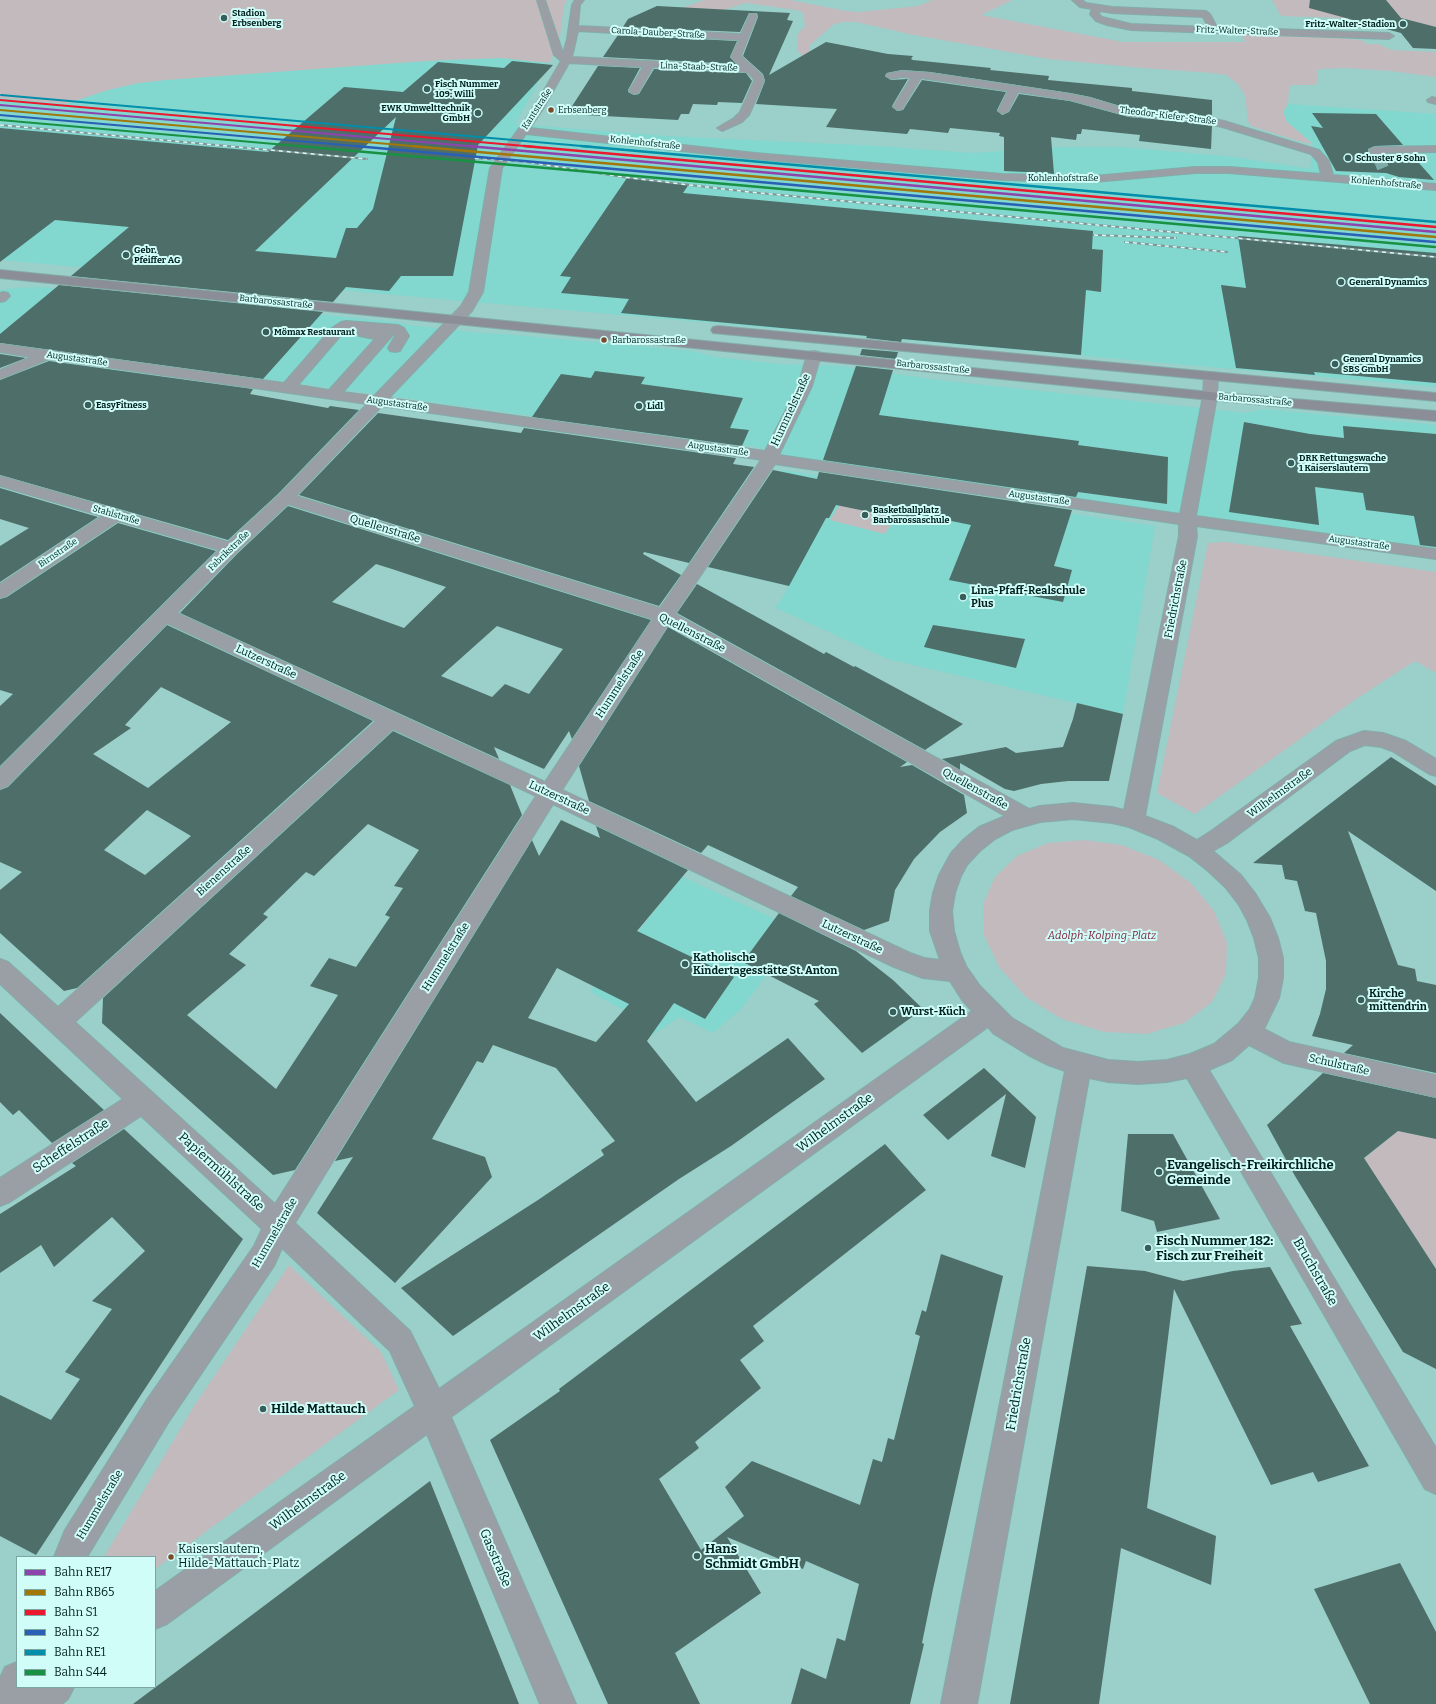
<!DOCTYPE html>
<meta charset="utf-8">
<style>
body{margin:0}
#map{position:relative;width:1436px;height:1704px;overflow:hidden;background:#9acfca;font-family:Bitter,serif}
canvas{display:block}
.legend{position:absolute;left:16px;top:1556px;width:140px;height:132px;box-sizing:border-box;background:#d0fdf8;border:1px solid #7da5a1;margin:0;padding:5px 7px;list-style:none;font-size:12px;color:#01211f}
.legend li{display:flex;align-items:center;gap:8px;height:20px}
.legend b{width:20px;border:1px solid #7da5a1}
</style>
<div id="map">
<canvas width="1436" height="1704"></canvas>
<ul class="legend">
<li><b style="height:5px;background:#8e44ad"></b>Bahn RE17</li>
<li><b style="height:5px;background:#a1770b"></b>Bahn RB65</li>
<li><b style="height:5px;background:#ec192e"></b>Bahn S1</li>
<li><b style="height:5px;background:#2960b5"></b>Bahn S2</li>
<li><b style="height:5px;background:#008eab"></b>Bahn RE1</li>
<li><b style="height:5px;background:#189143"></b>Bahn S44</li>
</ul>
</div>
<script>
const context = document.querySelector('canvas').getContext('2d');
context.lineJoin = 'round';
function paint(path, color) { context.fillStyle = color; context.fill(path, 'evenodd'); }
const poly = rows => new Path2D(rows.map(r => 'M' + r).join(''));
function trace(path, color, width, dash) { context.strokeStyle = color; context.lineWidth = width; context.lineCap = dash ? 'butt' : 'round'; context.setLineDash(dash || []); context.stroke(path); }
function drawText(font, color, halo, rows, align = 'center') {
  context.font = font + ' Bitter,serif'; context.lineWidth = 4; context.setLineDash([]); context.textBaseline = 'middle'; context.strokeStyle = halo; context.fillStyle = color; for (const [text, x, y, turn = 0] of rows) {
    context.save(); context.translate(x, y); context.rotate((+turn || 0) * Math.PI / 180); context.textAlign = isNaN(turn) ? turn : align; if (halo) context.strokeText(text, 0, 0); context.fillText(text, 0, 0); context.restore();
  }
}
const built = poly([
 [501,58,549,63,515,124,667,136,878,146,971,153,1065,147,1122,147,1234,157,1310,169,1313,144,1287,122,1283,112,1288,104,1436,114,1436,387,0,260,0,98,65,104,108,90,138,83,166,80,371,64],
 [42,287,397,322,410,325,480,333,504,334,692,351,716,357,781,364,842,366,938,380,1246,413,1263,409,1436,425,1436,548,812,462,756,447,0,342,0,290,15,288],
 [782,470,1155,526,1123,714,888,659,776,608,789,586,720,570],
 [682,877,775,919,746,957,770,970,741,1009,713,1033,680,1017,645,1039,624,1010,590,992]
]);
const green = poly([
 [0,0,567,0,564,5,559,44,549,63,501,58,439,60,166,80,138,83,108,90,65,104,0,98],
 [704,0,790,0,846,11,858,12,918,6,932,0,1013,0,981,15,1123,42,1245,42,1241,34,1326,37,1361,40,1367,44,1378,44,1391,50,1436,52,1436,77,1391,71,1345,68,1320,69,1317,71,1318,83,1313,85,1291,85,1289,87,1288,104,1283,112,1287,122,1313,144,1302,142,1251,126,1248,121,1245,96,1239,85,1226,75,1212,73,1143,68,1048,59,909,34,856,22,845,22,834,24,810,45,810,51,813,61,803,56,797,50,798,34,805,26,803,13,796,10,746,3,727,9,713,11,682,11,685,7],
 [1272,0,1436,0,1436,41,1409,32,1396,31,1343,18,1281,16],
 [845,497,900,510,885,534,830,520],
 [1226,542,1436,572,1436,673,1415,661,1356,699,1195,814,1157,793,1208,543],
 [1084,840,1122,845,1159,860,1191,883,1214,911,1227,943,1226,974,1212,1002,1184,1023,1147,1034,1104,1032,1062,1019,1026,997,999,967,984,935,983,904,995,877,1017,856,1048,843],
 [1398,1131,1436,1139,1436,1269,1364,1159],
 [289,1265,381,1352,399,1390,155,1569,155,1557,104,1557,194,1406]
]);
const building = poly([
 [1310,0,1386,0,1401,18,1436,27,1436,49,1413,48,1401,33,1309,8],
 [657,6,790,13,787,20,793,21,769,75,826,42,888,54,913,56,911,59,913,60,991,68,990,70,1049,76,1048,80,1132,88,1132,91,1212,100,1212,117,1199,115,1130,109,1090,97,1070,93,930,72,902,70,887,73,885,76,891,80,908,79,892,106,897,111,903,110,922,80,1006,92,997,110,1002,115,1009,112,1019,94,1070,101,1129,117,1199,123,1212,126,1211,149,1139,141,1140,135,1082,129,1081,134,1077,134,1076,140,1051,137,1054,174,1047,173,1004,171,1004,137,999,136,1000,133,950,128,948,133,910,129,907,134,826,127,837,109,756,104,765,81,763,74,743,56,758,17,757,13,749,13,740,32,623,27,628,19],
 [618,35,737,41,730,57,736,64,603,57],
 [512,61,553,65,478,145,453,276,401,276,389,291,346,287,333,302,71,276,129,227,55,220,0,262,0,128,268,152,344,87,403,92,438,62,504,68],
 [396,117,373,209,357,228,346,228,336,258,255,251],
 [598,66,640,68,628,90,628,92,634,95,639,94,654,69,746,73,752,81,742,103,718,102,717,105,693,104,689,114,681,114,678,120,567,114],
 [1312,113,1376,114,1403,145,1375,146,1368,149,1368,151,1375,164,1380,165,1387,162,1387,160,1384,154,1411,154,1434,180,1399,177,1386,173,1336,171,1311,126,1323,128],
 [627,178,689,184,683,193,1093,231,1092,249,1103,250,1101,292,1086,290,1081,355,902,339,901,342,866,338,867,336,621,313,629,299,561,293,571,277,560,276],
 [1238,236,1436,253,1436,383,1314,372,1315,375,1236,368,1221,285,1246,288],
 [59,285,323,312,263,379,0,343,0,334],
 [862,349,898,352,896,359,860,355],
 [0,354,26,358,0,368],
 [49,361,253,389,250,394,328,408,330,406,359,410,278,494,228,540,0,475,0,380],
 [856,366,893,370,879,415,1079,441,1078,445,1168,457,1167,504,1078,492,1076,497,823,460],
 [595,371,645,377,641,384,743,398,730,428,749,430,742,446,532,417,561,374,591,378],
 [378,413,521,433,524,428,736,458,733,464,754,467,689,563,644,552,643,554,681,575,659,606,299,495],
 [1244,422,1310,434,1344,438,1343,426,1436,434,1436,547,1420,545,1414,516,1366,510,1363,493,1315,487,1319,525,1229,512],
 [773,470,817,479,819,472,1072,510,1054,566,1072,570,1063,602,949,580,971,525,922,515,919,522,836,505,829,518,826,518,789,586,708,567],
 [0,488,98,517,0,582,0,546,29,528,0,519],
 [288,506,651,620,572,739,569,731,544,769,494,747,499,759,180,613,238,553],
 [376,564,392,569,446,587,404,628,332,602],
 [497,626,563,649,529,694,505,684,492,697,441,676],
 [118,523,216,551,0,766,0,706,13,694,0,690,0,599,7,597],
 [697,584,824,654,826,652,854,667,855,666,963,724,925,750,677,613],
 [167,625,373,721,77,988,64,991,0,933,0,890,22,872,0,862,0,790,8,787],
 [161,687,231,722,148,788,93,754,131,728,125,725],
 [147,810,191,836,145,875,104,850],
 [933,625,1025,639,1016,668,924,647],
 [668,627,907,762,900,767,912,765,964,795,967,813,940,832,914,859,895,890,889,921,864,930,791,896,798,887,708,845,701,853,589,801,579,766],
 [1077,703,1123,714,1109,781,1068,781,1041,784,1014,791,1005,789,960,763,960,770,942,759,1006,747,1016,753,1063,747,1073,719],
 [393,731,510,785,522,815,295,1170,273,1175,102,1023,103,998],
 [368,824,419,850,394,886,403,888,385,915,390,917,356,967,329,958,310,986,338,995,276,1089,187,1015,246,965,229,954,268,917,263,914,306,872,314,876],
 [1391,757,1436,786,1436,891,1348,831,1398,965,1415,969,1417,981,1436,985,1436,1073,1344,1053,1353,1045,1312,1036,1320,1014,1326,989,1326,961,1316,913,1305,911,1297,881,1285,879,1282,865,1253,863],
 [561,820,600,838,596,826,688,870,637,931,734,977,705,1019,674,1003,647,1041,696,1102,788,1038,825,1079,731,1146,679,1179,453,1336,401,1288,538,1200,604,1155,601,1150,615,1141,556,1068,493,1045,483,1063,477,1061,432,1139,485,1157,492,1177,395,1283,317,1213,353,1157,335,1161,532,840,539,856],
 [557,968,629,1004,596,1042,528,1018],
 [779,913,856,951,893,980,923,1009,862,1053,814,1004,819,1001,743,962],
 [0,1013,65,1074,104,1110,52,1143,19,1110,13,1115,0,1102],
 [984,1068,1036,1117,1025,1168,991,1156,1006,1094,948,1140,923,1115],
 [1323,1073,1436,1098,1436,1139,1398,1131,1364,1158,1436,1269,1436,1369,1403,1352,1295,1176,1267,1125],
 [124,1129,243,1239,36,1555,0,1536,0,1395,51,1420,80,1379,65,1372,112,1309,92,1301,145,1251,112,1217,54,1267,41,1245,0,1273,0,1214,76,1166,72,1163],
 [1128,1134,1173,1134,1220,1219,1157,1232,1154,1221,1121,1211],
 [885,1144,926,1190,753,1326,764,1341,740,1360,761,1388,695,1442,699,1448,659,1479,701,1550,744,1516,725,1487,752,1461,860,1505,873,1459,882,1462,888,1438,894,1440,920,1336,915,1334,922,1310,926,1312,941,1254,1003,1276,933,1589,922,1643,924,1644,910,1704,791,1704,801,1668,826,1679,837,1638,845,1641,859,1584,806,1561,803,1569,727,1537,761,1593,675,1653,700,1704,608,1704,490,1440,560,1391,559,1389],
 [1087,1266,1145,1271,1183,1281,1233,1271,1270,1267,1302,1324,1290,1326,1369,1466,1318,1482,1313,1472,1271,1485,1174,1289,1147,1508,1216,1536,1211,1585,1121,1548,1099,1704,1010,1704],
 [430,1481,519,1704,133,1704,212,1645],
 [1400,1563,1436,1632,1436,1704,1370,1704,1314,1589]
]);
const minorTunnel = poly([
 [1380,161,1383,168]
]);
const minor = poly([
 [537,0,545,0,563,53,567,39,572,5,575,0,584,0,580,5,578,26,741,34,750,14,756,14,757,16,741,56,762,75,764,81,749,115,742,122,722,131,717,128,734,118,740,112,754,81,753,78,747,72,653,67,638,93,634,94,629,91,643,67,569,63,543,109,530,128,755,153,1002,174,1094,176,1195,167,1229,167,1321,174,1318,162,1311,154,1222,127,1199,122,1129,116,1070,100,1018,92,1008,111,1003,114,998,111,1008,91,921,78,902,109,898,110,893,107,911,78,902,77,891,79,886,76,887,74,902,71,930,73,1070,94,1090,98,1130,110,1199,116,1224,121,1319,150,1329,161,1333,175,1436,184,1436,190,1229,173,1195,173,1094,182,1002,180,755,159,526,134,502,168,483,292,472,311,389,398,765,451,798,386,807,355,809,352,814,351,819,352,821,355,812,386,779,455,1180,514,1203,396,1204,376,1206,373,1211,372,1216,373,1218,376,1217,396,1196,516,1436,549,1436,559,1196,526,1197,536,1145,816,1174,827,1197,840,1211,831,1336,741,1364,731,1383,733,1406,741,1436,759,1436,776,1429,774,1392,751,1381,747,1365,745,1350,751,1227,843,1213,851,1241,875,1255,893,1270,918,1278,938,1283,958,1283,978,1279,998,1264,1029,1289,1042,1436,1075,1436,1097,1284,1063,1249,1045,1232,1060,1209,1070,1436,1448,1436,1494,1425,1489,1187,1078,1167,1082,1138,1084,1108,1082,1089,1078,977,1704,941,1704,1065,1071,1048,1065,1028,1055,994,1034,988,1027,451,1417,576,1704,540,1704,427,1434,167,1624,155,1629,155,1591,415,1406,390,1351,282,1248,274,1266,168,1423,87,1557,54,1557,65,1530,146,1401,254,1246,262,1229,141,1116,10,1202,0,1206,0,1178,123,1099,0,984,0,959,8,962,58,1007,376,721,167,623,7,786,0,789,0,768,219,550,118,521,6,596,0,598,0,584,102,516,0,486,0,476,228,542,279,495,367,404,49,359,0,379,0,370,31,357,0,352,0,344,284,383,332,328,341,322,346,321,398,325,404,328,409,336,400,351,395,352,390,351,388,348,395,336,390,332,383,331,390,333,392,336,343,392,374,396,461,306,469,292,490,168,533,109,561,61,554,55,537,0],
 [578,31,739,40,731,57,740,66,572,57,578,31],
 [349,329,359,330,357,333,359,336,375,339,329,390,298,385,342,334,349,329],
 [382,406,756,459,761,460,660,608,296,496,382,406],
 [775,464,1179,524,1179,536,1124,810,1112,807,1073,803,1040,806,1029,809,675,614,775,464],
 [288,504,653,619,545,782,177,613,237,552,288,504],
 [668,625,1005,816,979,827,964,839,951,853,939,875,933,893,930,911,930,931,940,960,924,958,910,953,562,790,668,625],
 [393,729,536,796,275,1204,75,1022,393,729],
 [553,804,894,967,923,978,950,981,962,1000,972,1011,439,1389,410,1331,295,1223,553,804],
 [1073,819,1112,823,1129,827,1158,839,1189,856,1208,871,1225,887,1239,905,1247,920,1254,938,1259,958,1259,978,1255,998,1250,1009,1238,1024,1214,1044,1190,1054,1167,1060,1138,1062,1108,1060,1063,1048,1012,1018,980,986,966,966,960,952,954,931,952,911,955,893,961,876,967,865,980,851,995,839,1012,830,1040,822,1073,819],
 [1072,0,1082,0,1086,3,1112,7,1206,11,1210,14,1217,27,1389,33,1394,36,1389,39,1131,30,1107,25,1096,21,1090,14,1092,9,1080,7,1072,0],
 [1100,11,1112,13,1203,17,1208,27,1131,24,1102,17,1099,14,1100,11],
 [1432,97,1436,98,1436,104,1428,102,1427,100,1432,97],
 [1436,146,1436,152,1382,153,1386,161,1380,164,1376,163,1369,150,1375,147,1436,146],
 [3,292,8,293,10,296,5,301,0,302,0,293,3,292],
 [17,1662,17,1687,74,1687,68,1699,62,1704,0,1704,0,1678,5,1667,17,1662]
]);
const major = poly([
 [0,270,1210,392,1436,411,1436,421,1210,400,0,278,0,270],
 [718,326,1436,393,1436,401,713,333,711,330,713,327,718,326]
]);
const rail = poly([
 [0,125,367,159],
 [475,158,527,162,623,177,749,192,1436,257],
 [1094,235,1176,238],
 [1125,242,1227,252]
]);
const rail1Far1 = poly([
 [0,105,479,147]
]);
const rail1 = poly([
 [468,146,1436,232]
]);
const rail2Far1 = poly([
 [0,110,423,147]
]);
const rail2 = poly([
 [411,146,1436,237]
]);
const rail3Far1 = poly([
 [0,100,536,147]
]);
const rail3 = poly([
 [524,146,1436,227]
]);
const rail4Far1 = poly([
 [0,115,366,147]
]);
const rail4 = poly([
 [355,146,1435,242]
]);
const rail5Far1 = poly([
 [1,95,593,147]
]);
const rail5 = poly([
 [581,146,1436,222]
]);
const rail6Far1 = poly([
 [0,120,309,147]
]);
const rail6 = poly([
 [298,146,1435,247]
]);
const markers = [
 [224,18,4,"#375e5b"],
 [1403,24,4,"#375e5b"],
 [427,89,4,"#375e5b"],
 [551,110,3.5,"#7a4b2a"],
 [478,113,4,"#375e5b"],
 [1348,158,4,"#375e5b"],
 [126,255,4,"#375e5b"],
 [1341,282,4,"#375e5b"],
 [266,332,4,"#375e5b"],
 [604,340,3.5,"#7a4b2a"],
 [1335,364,4,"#375e5b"],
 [88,405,4,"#375e5b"],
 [639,406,4,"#375e5b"],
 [1291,463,4,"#375e5b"],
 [865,515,4,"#375e5b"],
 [963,597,4,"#375e5b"],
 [685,964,4,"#375e5b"],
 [1361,1000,4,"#375e5b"],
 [893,1012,4,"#375e5b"],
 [1159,1172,4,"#375e5b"],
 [1148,1248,4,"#375e5b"],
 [263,1409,4,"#375e5b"],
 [697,1556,4,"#375e5b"],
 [171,1557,3.5,"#7a4b2a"]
];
const farPoinames = [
 ["Stadion",232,13],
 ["Erbsenberg",232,23],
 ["Fritz-Walter-Stadion",1395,24,"right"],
 ["Fisch Nummer",435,84],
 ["109: Willi",435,94],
 ["EWK Umwelttechnik",470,108,"right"],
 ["GmbH",470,118,"right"],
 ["Schuster & Sohn",1356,158],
 ["Gebr.",134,250],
 ["Pfeiffer AG",134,260],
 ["General Dynamics",1349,282],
 ["Mömax Restaurant",274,332],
 ["General Dynamics",1343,359],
 ["SBS GmbH",1343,369],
 ["EasyFitness",96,405],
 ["Lidl",647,406],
 ["DRK Rettungswache",1299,458],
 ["1 Kaiserslautern",1299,468],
 ["Basketballplatz",873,510],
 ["Barbarossaschule",873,520]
];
const farStreetnames = [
 ["Fritz-Walter-Straße",1237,31,2],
 ["Carola-Dauber-Straße",658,33,3],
 ["Lina-Staab-Straße",699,67,2],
 ["Kantstraße",537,109,-57],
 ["Theodor-Kiefer-Straße",1168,116,7],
 ["Kohlenhofstraße",645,143,6],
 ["Kohlenhofstraße",1063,178],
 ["Kohlenhofstraße",1386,183,5],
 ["Barbarossastraße",276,302,6],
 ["Augustastraße",77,359,8],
 ["Barbarossastraße",933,367,6],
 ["Barbarossastraße",1255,400,5],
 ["Augustastraße",397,404,8],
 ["Augustastraße",718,449,8],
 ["Augustastraße",1039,498,8],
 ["Stahlstraße",116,515,16],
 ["Augustastraße",1359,543,8],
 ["Fabrikstraße",229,551,-44],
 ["Birnstraße",58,553,-34]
];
const farBusnames = [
 ["Erbsenberg",558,110],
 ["Barbarossastraße",612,340]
];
const streetNames = [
 ["Hummelstraße",791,410,-65],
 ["Quellenstraße",385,529,17],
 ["Friedrichstraße",1176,599,-79],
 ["Quellenstraße",692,633,27],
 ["Lutzerstraße",266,662,25],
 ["Hummelstraße",620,684,-57],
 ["Quellenstraße",975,789,29],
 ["Wilhelmstraße",1280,793,-36],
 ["Lutzerstraße",559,798,25],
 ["Bienenstraße",224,871,-42],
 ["Lutzerstraße",852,937,25],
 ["Hummelstraße",446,957,-58],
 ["Schulstraße",1339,1065,13],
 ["Hummelstraße",275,1233,-60],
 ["Hummelstraße",100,1505,-59]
];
const poiNames = [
 ["Lina-Pfaff-Realschule",971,591],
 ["Plus",971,604],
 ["Katholische",693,958],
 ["Kindertagesstätte St. Anton",693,971],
 ["Kirche",1369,994],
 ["mittendrin",1369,1007],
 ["Wurst-Küch",901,1012]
];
const parkNames = [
 ["Adolph-Kolping-Platz",1102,936]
];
const nearBusnames = [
 ["Kaiserslautern,",178,1550],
 ["Hilde-Mattauch-Platz",178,1564]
];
const nearStreetnames = [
 ["Wilhelmstraße",835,1123,-36],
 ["Scheffelstraße",71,1146,-33],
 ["Papiermühlstraße",221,1172,42],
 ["Bruchstraße",1315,1272,60],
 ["Wilhelmstraße",572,1312,-36],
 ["Friedrichstraße",1019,1384,-80],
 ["Wilhelmstraße",308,1501,-36],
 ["Gasstraße",495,1558,67]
];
const nearPoinames = [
 ["Evangelisch-Freikirchliche",1167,1165],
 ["Gemeinde",1167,1180],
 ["Fisch Nummer 182:",1156,1241],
 ["Fisch zur Freiheit",1156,1256],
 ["Hilde Mattauch",271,1409],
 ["Hans",705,1549],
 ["Schmidt GmbH",705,1564]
];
paint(built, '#82d7cf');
paint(green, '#c2babd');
paint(building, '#4e6e69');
trace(minorTunnel, '#7baca8', 12, [12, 6]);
trace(minor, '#83aca8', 2);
trace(major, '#83aca8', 2);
paint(minor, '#9a9fa5');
paint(major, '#8b8d97');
trace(rail, '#859295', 2);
trace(rail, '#d0fdf8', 1.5, [4]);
trace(rail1Far1, '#8e44ad', 2);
trace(rail1, '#8e44ad', 2.5);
trace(rail2Far1, '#a1770b', 2);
trace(rail2, '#a1770b', 2.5);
trace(rail3Far1, '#ec192e', 2);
trace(rail3, '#ec192e', 2.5);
trace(rail4Far1, '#2960b5', 2);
trace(rail4, '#2960b5', 2.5);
trace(rail5Far1, '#008eab', 2);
trace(rail5, '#008eab', 2.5);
trace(rail6Far1, '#189143', 2);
trace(rail6, '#189143', 2.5);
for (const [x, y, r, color] of markers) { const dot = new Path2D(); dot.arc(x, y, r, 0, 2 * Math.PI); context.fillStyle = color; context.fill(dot); trace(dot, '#d0fdf8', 1.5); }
drawText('bold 9px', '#01211f', '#d0fdf8', farPoinames, 'left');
drawText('9px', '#01211f', '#d0fdf8', farStreetnames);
drawText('9px', '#01211f', '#d0fdf8', farBusnames, 'left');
drawText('11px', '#01211f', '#d0fdf8', streetNames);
drawText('bold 11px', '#01211f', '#d0fdf8', poiNames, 'left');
drawText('italic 11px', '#83243f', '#d0fdf8', parkNames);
drawText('12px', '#01211f', '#d0fdf8', nearBusnames, 'left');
drawText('13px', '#01211f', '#d0fdf8', nearStreetnames);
drawText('bold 13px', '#01211f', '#d0fdf8', nearPoinames, 'left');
</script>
